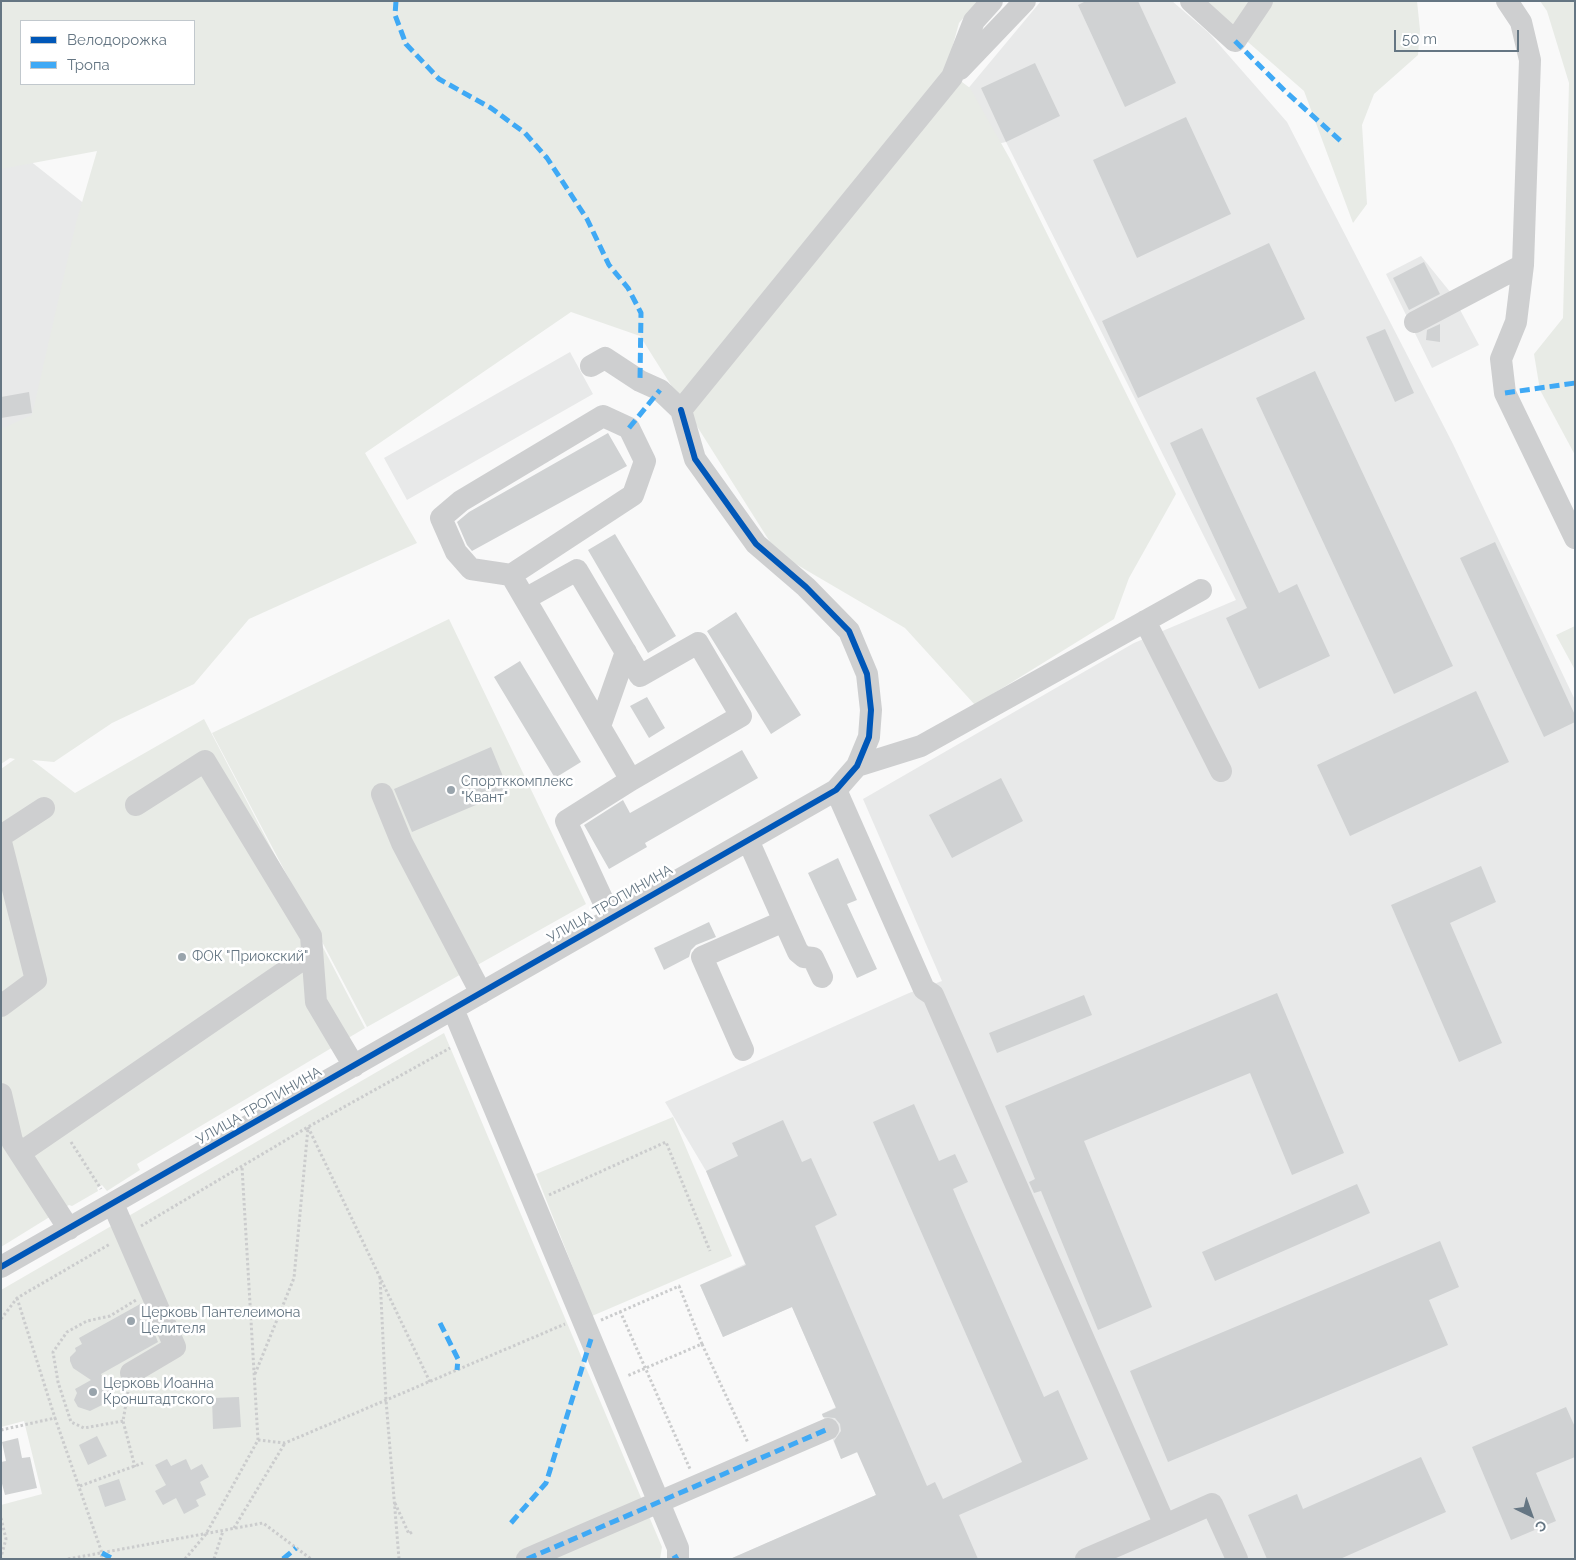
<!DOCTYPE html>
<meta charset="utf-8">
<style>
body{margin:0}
#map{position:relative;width:1576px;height:1560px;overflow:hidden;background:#f9f9f9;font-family:Raleway,sans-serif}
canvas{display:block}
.frame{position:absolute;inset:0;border:2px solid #657683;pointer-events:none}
.legend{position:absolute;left:20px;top:20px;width:175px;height:65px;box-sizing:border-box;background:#fff;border:1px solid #c1c8cd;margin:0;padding:6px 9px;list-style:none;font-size:15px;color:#657683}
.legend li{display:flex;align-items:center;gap:10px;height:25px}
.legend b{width:25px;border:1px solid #c1c8cd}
.north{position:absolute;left:1506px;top:1490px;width:50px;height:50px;-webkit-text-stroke:4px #fff;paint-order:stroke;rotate:138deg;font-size:14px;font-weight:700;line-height:20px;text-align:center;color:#657683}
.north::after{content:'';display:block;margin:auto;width:18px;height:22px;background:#657683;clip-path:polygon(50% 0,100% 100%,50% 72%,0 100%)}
.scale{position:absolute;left:1394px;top:30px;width:125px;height:22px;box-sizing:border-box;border:2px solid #657683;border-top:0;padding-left:6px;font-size:15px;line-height:18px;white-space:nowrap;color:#657683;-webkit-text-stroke:4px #fff;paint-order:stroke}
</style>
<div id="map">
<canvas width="1576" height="1560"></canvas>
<div class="frame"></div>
<ul class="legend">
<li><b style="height:6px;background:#0057b8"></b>Велодорожка</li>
<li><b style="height:6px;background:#3fa9f5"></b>Тропа</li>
</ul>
<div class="north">С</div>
<div class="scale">50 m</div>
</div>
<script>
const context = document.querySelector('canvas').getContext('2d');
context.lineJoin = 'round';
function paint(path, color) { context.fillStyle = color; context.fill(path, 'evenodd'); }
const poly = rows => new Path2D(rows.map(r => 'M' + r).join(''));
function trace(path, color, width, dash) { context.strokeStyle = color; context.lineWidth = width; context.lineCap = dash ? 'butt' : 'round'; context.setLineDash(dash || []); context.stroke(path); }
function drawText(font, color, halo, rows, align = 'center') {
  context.font = font + ' Raleway,sans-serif'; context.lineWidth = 5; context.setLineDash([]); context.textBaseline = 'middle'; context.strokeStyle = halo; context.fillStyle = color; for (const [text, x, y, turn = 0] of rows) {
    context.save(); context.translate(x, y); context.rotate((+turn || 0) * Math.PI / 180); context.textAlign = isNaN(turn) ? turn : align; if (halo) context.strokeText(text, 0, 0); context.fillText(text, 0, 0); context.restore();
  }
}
const built = poly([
 [1041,1,1172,1,1209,33,1287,122,1453,444,1575,700,1575,1559,730,1559,876,1495,858,1452,841,1459,822,1414,836,1407,792,1307,723,1337,700,1285,745,1264,706,1171,665,1102,909,993,942,981,863,799,1134,643,1236,600,1006,142,979,148,956,103],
 [1,138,91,209,1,538],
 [1421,256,1451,293,1479,345,1432,368,1386,274],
 [570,352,593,394,407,500,384,458]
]);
const green = poly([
 [1,1,978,1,959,23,946,70,970,88,1010,159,1176,494,1129,578,1114,619,975,705,905,628,777,553,640,336,571,312,365,453,417,543,249,619,194,684,112,723,54,762,32,760,75,793,204,719,365,1028,137,1164,140,1170,107,1191,102,1185,97,1188,98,1191,72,1206,69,1205,1,1247,1,769,15,759,10,758,1,764,1,429,32,415,76,223,97,151,1,169],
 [21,21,194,21,194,84,21,84],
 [1201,1,1417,1,1420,30,1418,55,1374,94,1362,125,1367,204,1353,223,1304,91],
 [1540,1,1575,1,1575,455,1540,390,1534,354,1563,318,1569,83,1547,11],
 [449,619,586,904,367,1027,212,733],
 [1575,626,1575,670,1556,635],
 [444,1033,662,1547,660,1559,1,1559,1,1505,42,1494,24,1421,1,1427,1,1290],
 [673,1117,732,1256,592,1316,536,1174]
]);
const building = poly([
 [1086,1,1138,1,1176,83,1125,107,1078,5],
 [1035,63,1060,116,1006,142,981,88],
 [1186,117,1231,214,1137,258,1093,160],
 [1269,243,1305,319,1138,398,1102,321],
 [1424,262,1440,294,1409,310,1393,278],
 [1440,324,1440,342,1426,340,1427,330],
 [1385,329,1414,393,1395,402,1366,337],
 [1315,371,1453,666,1394,694,1256,398],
 [29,392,32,413,1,418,1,397],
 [1202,428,1279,593,1297,584,1330,656,1259,689,1226,618,1247,608,1170,443],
 [608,433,627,466,472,551,467,545,457,522,469,512],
 [615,534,676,636,648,653,588,550],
 [1495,542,1575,715,1575,722,1544,737,1460,558],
 [736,612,801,715,771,734,707,631],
 [520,661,581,762,555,778,494,677],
 [1476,691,1509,762,1350,836,1317,765],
 [647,697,665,728,649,738,630,706],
 [491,747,509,791,412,832,394,789],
 [742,750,758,778,645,843,647,847,609,869,584,825,623,800,630,813],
 [1001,778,1023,821,952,858,929,815],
 [838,858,857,900,847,904,877,969,857,978,808,873],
 [1481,866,1496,902,1450,923,1502,1043,1459,1062,1391,905],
 [709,922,716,937,696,945,691,950,689,957,664,970,654,948],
 [1277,993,1344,1153,1292,1175,1250,1073,1084,1141,1152,1307,1098,1330,1041,1191,1034,1193,1029,1182,1035,1179,1005,1106],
 [1084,995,1092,1015,997,1053,989,1033],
 [914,1104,939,1161,955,1154,968,1182,953,1189,961,1208,1044,1397,1058,1390,1088,1459,959,1515,978,1559,730,1559,876,1495,857,1452,841,1459,834,1441,841,1431,840,1424,835,1418,823,1417,822,1414,836,1408,792,1307,723,1337,700,1285,746,1265,706,1171,738,1156,732,1143,783,1120,802,1162,811,1158,837,1215,815,1226,927,1486,935,1482,943,1499,1022,1462,873,1122],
 [1357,1184,1370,1213,1215,1281,1202,1252],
 [1440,1241,1459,1287,1429,1300,1448,1345,1168,1462,1130,1371],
 [142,1303,158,1342,101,1374,114,1399,90,1411,78,1407,74,1400,77,1393,75,1389,91,1380,73,1368,70,1361,70,1357,76,1351,75,1348,82,1344,79,1338],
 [239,1397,241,1427,213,1429,212,1398],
 [1566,1407,1575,1427,1575,1457,1536,1473,1556,1521,1511,1540,1472,1447],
 [97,1436,107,1456,88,1465,79,1445],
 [18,1438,22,1458,30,1457,37,1488,5,1495,1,1480,1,1462,6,1461,2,1442],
 [1421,1457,1446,1512,1340,1559,1267,1559,1248,1515,1297,1494,1303,1509],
 [167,1459,171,1466,186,1459,191,1470,202,1464,209,1477,200,1482,206,1495,196,1500,199,1506,184,1514,176,1498,163,1505,155,1491,166,1485,155,1465],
 [119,1479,126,1500,105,1507,98,1486]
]);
const path = poly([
 [308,1127,430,1382],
 [71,1142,101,1189],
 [549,1195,666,1142,710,1251],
 [141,1226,308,1127,450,1048],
 [380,1277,386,1400,399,1559],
 [17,1298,55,1418],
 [620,1311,690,1469],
 [1,1319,17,1298,110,1244],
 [601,1320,679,1286,702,1344,627,1376],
 [702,1344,748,1443],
 [255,1374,294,1278,308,1128],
 [128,1392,123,1421,135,1467],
 [123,1421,84,1428,71,1422,58,1382,53,1352,67,1332,87,1321,110,1316,136,1300],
 [1,1430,55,1418,102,1553,101,1559],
 [258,1440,285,1443,565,1324],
 [80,1486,143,1463],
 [395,1503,409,1534,412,1532],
 [1,1518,6,1539,1,1557],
 [234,1528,285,1443],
 [68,1559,263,1523,311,1559],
 [185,1559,206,1534,258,1440,242,1167],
 [214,1559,223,1531]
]);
const minor = poly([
 [1191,1,1235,41,1262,1],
 [1507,1,1521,22,1530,60,1523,265,1516,322,1501,359,1505,393,1575,538],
 [960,69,1025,1],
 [1415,322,1523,265],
 [591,366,605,358,640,381,660,390,681,410],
 [681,410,952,77,974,21,992,1],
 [511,575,471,569,456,552,441,518,461,501,603,416,629,428,645,461,633,495,511,575,525,599],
 [1145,621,1221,771],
 [600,726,626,652],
 [857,766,921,746,1201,590],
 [836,790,924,989,933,995,1165,1525,1212,1504,1237,1559],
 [382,794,402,843,481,993],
 [136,805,205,761,311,936,316,1002,354,1066],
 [1,836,44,808],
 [1,842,36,980,1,1006],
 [611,918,566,821,631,780,741,716,698,643,640,676,577,570,525,599,631,780],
 [784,921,798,952,804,957,813,958,822,977],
 [453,1009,678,1548,678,1559],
 [743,1050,702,957,784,921,748,840],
 [1,1094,12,1141,69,1229],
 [20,1153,312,953],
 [113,1204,175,1347,131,1373],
 [1,1267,836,790,857,766,869,737,871,710,867,674,849,631,806,587,756,544,695,459,681,410],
 [527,1559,828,1429],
 [1086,1559,1165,1525]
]);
const quiet = poly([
 [396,1,395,15,406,44,439,79,491,108,525,133,547,158,587,219,609,265,628,288,641,313,640,381],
 [1235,41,1285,91,1344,144],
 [1505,393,1575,383],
 [629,428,660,390],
 [440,1323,458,1359,457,1370],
 [511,1523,546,1483,591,1339],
 [102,1553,113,1559],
 [283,1559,296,1548],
 [527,1559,828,1429],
 [673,1559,678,1556]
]);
const cycleway = poly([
 [1,1267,836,790,857,766,869,737,871,710,867,674,849,631,806,587,756,544,695,459,681,410]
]);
const markers = [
 [451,790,5,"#99a4ac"],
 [182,957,5,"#99a4ac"],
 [131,1321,5,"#99a4ac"],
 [93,1392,5,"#99a4ac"]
];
const poiNames = [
 ["Спортккомплекс",461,782],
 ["\"Квант\"",461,798],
 ["ФОК \"Приокский\"",192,957],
 ["Церковь Пантелеимона",141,1313],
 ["Целителя",141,1329],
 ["Церковь Иоанна",103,1384],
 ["Кронштадтского",103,1400]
];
const streetNames = [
 ["УЛИЦА ТРОПИНИНА",610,904,-30],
 ["УЛИЦА ТРОПИНИНА",259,1106,-30]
];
paint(built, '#e8e9e9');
paint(green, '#e8ebe6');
paint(building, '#d0d2d3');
trace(path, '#cbcccd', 3, [2.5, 2.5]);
trace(minor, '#cecfd0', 22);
trace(quiet, '#3fa9f5', 5, [10, 5]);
trace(cycleway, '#0057b8', 6);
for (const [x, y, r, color] of markers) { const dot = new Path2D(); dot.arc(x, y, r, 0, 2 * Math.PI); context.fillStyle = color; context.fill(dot); trace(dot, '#fff', 2); }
drawText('14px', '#657683', '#fff', poiNames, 'left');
drawText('14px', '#657683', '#fff', streetNames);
</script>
